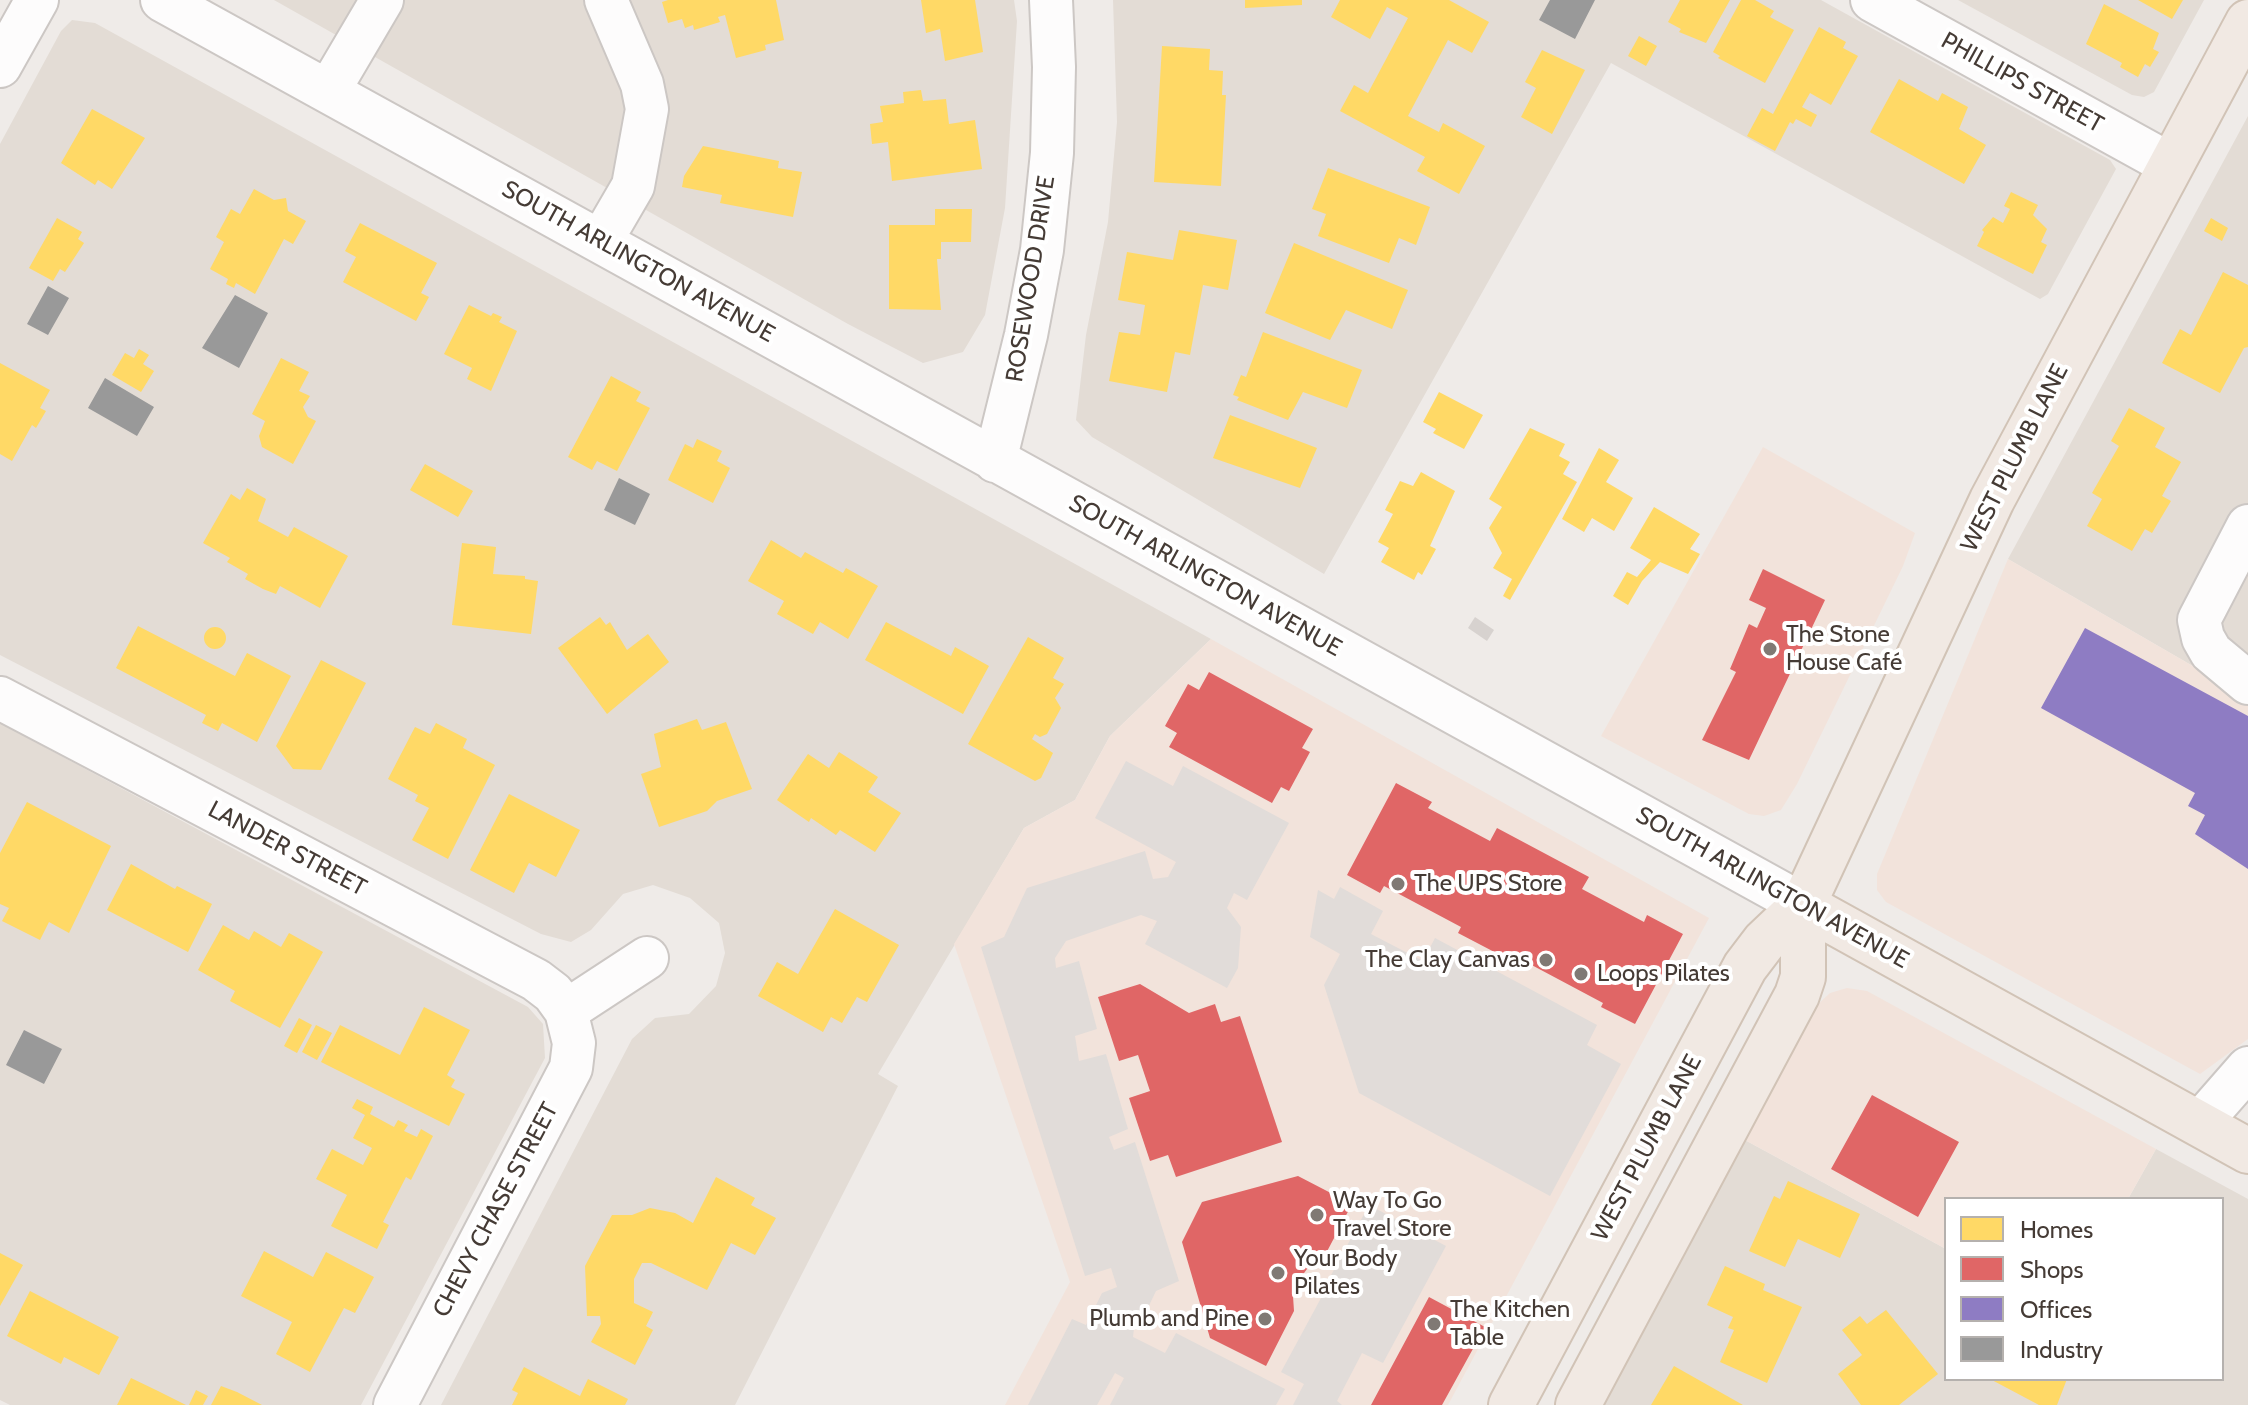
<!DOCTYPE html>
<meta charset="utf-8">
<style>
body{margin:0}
#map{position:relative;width:2248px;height:1405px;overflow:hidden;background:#efebe8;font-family:Cabin,sans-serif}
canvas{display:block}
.legend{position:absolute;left:1944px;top:1197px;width:280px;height:184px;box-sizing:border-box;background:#fff;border:2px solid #b5b1ae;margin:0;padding:10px 14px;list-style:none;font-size:24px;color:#453b35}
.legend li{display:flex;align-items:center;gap:16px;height:40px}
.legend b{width:40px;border:2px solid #b5b1ae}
</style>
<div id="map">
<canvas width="2248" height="1405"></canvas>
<ul class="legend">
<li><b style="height:22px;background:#ffd966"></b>Homes</li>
<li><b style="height:22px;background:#e06666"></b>Shops</li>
<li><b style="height:22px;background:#8e7cc3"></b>Offices</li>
<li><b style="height:22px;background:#999"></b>Industry</li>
</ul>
</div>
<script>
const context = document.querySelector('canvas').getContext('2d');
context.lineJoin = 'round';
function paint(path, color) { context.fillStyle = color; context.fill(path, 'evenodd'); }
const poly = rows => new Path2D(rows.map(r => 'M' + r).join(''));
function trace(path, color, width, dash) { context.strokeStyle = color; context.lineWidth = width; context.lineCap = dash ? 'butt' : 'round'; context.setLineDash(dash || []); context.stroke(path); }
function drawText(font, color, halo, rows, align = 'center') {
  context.font = font + ' Cabin,sans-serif'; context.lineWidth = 8; context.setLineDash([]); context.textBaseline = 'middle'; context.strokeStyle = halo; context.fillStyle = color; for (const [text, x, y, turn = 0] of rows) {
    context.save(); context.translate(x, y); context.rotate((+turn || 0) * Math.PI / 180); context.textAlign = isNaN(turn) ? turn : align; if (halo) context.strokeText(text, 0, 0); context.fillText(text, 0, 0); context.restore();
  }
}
const residential = poly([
 [274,0,1014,0,1017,21,1005,208,985,315,963,352,923,363,848,324],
 [1113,0,1821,0,2110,160,2116,169,2048,294,2040,299,1611,63,1324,574,1092,437,1076,420,1086,335,1108,222,1117,122],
 [1958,0,2204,0,2154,92,2144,97,2132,95],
 [72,20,95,23,1211,639,1110,736,1075,800,1024,828,878,1074,898,1086,735,1405,441,1405,632,1039,655,1018,689,1014,716,986,725,953,719,923,690,898,653,885,623,894,591,930,571,942,541,934,0,655,0,144,61,31],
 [2248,116,2248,698,2008,559],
 [0,723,528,1007,543,1024,545,1058,361,1405,10,1405,0,1400],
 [1743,1139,1946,1249,1946,1379,2222,1379,2222,1199,2128,1199,2156,1149,2248,1199,2248,1405,1604,1405]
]);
const commercial = poly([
 [1763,447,1915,533,1903,566,1797,784,1781,810,1764,816,1749,814,1601,736],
 [2008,559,2248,698,2248,1039,2200,1074,1886,902,1877,890,1877,874],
 [1211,639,1709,918,1448,1405,1005,1405,1070,1282,954,944,1024,828,1075,800,1110,736],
 [1847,988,1867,991,2156,1149,2128,1199,1946,1199,1946,1249,1743,1139,1816,1006,1830,993]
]);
const parking = poly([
 [1126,761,1173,786,1183,766,1289,823,1247,900,1234,893,1227,908,1241,927,1238,968,1227,988,1145,944,1157,921,1141,915,1066,941,1055,958,1056,968,1079,961,1097,1029,1075,1036,1079,1061,1106,1054,1128,1129,1109,1137,1114,1150,1135,1142,1179,1281,1156,1291,1140,1324,1134,1328,1133,1337,1165,1353,1176,1333,1285,1389,1276,1405,1110,1405,1124,1378,1115,1373,1097,1405,1028,1405,1072,1319,1086,1325,1102,1293,1117,1287,1111,1268,1085,1276,981,947,1004,937,1027,888,1145,851,1153,879,1168,877,1176,862,1095,818],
 [1340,887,1383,911,1371,934,1423,961,1435,938,1597,1025,1587,1045,1621,1064,1550,1196,1359,1093,1324,985,1340,954,1310,937,1318,890,1334,899],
 [1369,1205,1446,1246,1383,1363,1362,1353,1337,1401,1342,1405,1293,1405,1304,1384,1281,1372,1327,1287,1347,1297,1350,1290,1329,1279]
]);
const homes = poly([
 [668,0,776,0,784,40,765,45,766,50,736,58,725,15,718,17,720,22,694,30,693,25,685,28,682,19,668,23,662,2],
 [921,0,975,0,983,52,945,61,940,29,926,33],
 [1245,0,1302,0,1302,5,1245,8],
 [1340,0,1449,0,1489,22,1472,53,1448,40,1408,116,1439,132,1443,123,1485,146,1459,194,1417,171,1425,157,1340,111,1354,85,1368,93,1408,18,1387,7,1370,39,1331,17],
 [1680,0,1730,0,1706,43,1679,32,1681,29,1668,22],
 [1741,0,1755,0,1774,11,1770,17,1794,30,1765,83,1718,58,1720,56,1713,52],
 [2138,0,2183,0,2172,19],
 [2104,4,2159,33,2153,49,2159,52,2150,67,2145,64,2138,77,2120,67,2122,63,2086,44],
 [1819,27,1846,42,1843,48,1858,56,1831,105,1810,93,1802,107,1817,115,1811,127,1796,119,1793,124,1790,122,1775,151,1747,136,1762,108,1773,114],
 [1639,36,1657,46,1646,66,1628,56],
 [1162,46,1210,49,1209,70,1223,71,1222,95,1226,95,1221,186,1154,182],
 [1542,50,1585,70,1552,134,1521,117,1536,88,1525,82],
 [1899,79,1938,101,1942,93,1968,107,1959,129,1986,145,1964,184,1870,132],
 [921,90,923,101,946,99,949,124,975,120,982,169,892,181,888,142,872,144,870,124,883,122,880,106,904,103,903,92],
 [92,109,145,138,112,189,98,180,95,185,61,163],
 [703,146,779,161,778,168,802,172,793,217,720,203,722,195,682,187,684,176],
 [1328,168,1430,207,1416,245,1399,238,1389,263,1318,236,1326,214,1312,209],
 [254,189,274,200,286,198,288,211,306,221,293,244,284,239,255,294,236,283,234,288,226,284,228,279,210,269,224,242,216,237,231,209,240,214],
 [2011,192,2038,205,2033,215,2047,229,2041,242,2047,245,2033,274,1977,246,1984,232,1982,230,1993,217,2003,223,2010,209,2004,206],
 [935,209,972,209,971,242,941,242,941,259,937,259,941,310,889,309,889,225,935,225],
 [57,218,82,232,78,239,84,243,65,272,60,269,53,281,29,268],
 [2211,218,2228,228,2222,241,2204,231],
 [360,223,437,263,421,293,429,297,416,321,343,282,356,257,345,251],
 [1179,230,1237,240,1228,290,1203,285,1190,355,1175,352,1167,392,1109,381,1119,332,1140,335,1145,305,1118,300,1127,252,1173,260],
 [1294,243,1408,290,1392,329,1346,310,1330,340,1265,313],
 [2223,272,2248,285,2248,347,2244,348,2220,393,2162,363,2180,329,2191,335],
 [469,305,491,316,493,313,502,317,499,322,517,331,491,391,467,379,472,368,444,354],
 [1263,332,1362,370,1347,408,1303,392,1288,420,1237,400,1239,397,1233,395,1241,375,1246,377],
 [139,349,149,355,143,364,154,371,141,392,112,375,125,353,134,358],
 [281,358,309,372,299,391,310,396,303,407,308,417,316,421,293,464,262,447,259,436,265,421,252,414],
 [0,363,50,390,40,408,46,411,36,428,32,425,12,461,0,454],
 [611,376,641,392,636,401,650,408,617,471,597,461,592,470,568,457],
 [1439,392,1483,415,1464,449,1433,433,1436,429,1423,422],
 [2129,408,2165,428,2155,447,2181,462,2162,496,2171,501,2152,533,2145,529,2132,551,2087,526,2102,499,2092,493,2119,446,2111,441],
 [1230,415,1317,448,1300,488,1213,458],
 [1530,428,1565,444,1559,456,1570,462,1563,474,1577,482,1510,600,1503,596,1512,579,1493,568,1502,553,1489,528,1502,507,1489,499],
 [697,439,722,451,717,461,730,468,713,503,668,480,685,444,693,448],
 [1599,448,1619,460,1606,482,1633,498,1614,531,1592,518,1584,532,1562,519],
 [425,464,473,491,458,517,410,490],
 [1421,472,1455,491,1430,546,1436,549,1422,575,1418,572,1414,580,1381,562,1389,548,1378,542,1393,514,1385,510,1400,481,1413,486],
 [247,488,266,499,258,521,288,537,294,527,348,556,320,608,280,586,276,594,263,589,245,579,248,574,227,562,230,558,203,543,231,494,240,500],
 [1654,507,1700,534,1690,549,1700,554,1688,574,1660,562,1642,581,1628,605,1613,596,1627,572,1637,577,1651,560,1630,548],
 [771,540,801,558,805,552,843,573,846,568,878,586,848,639,820,622,813,634,777,614,784,601,748,581],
 [462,543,496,547,493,574,525,576,525,579,538,581,531,634,452,625],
 [600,617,606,625,610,622,627,650,648,634,669,662,607,714,558,648],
 [886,622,951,656,955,647,989,666,963,714,865,660],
 [138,626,235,676,247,653,291,676,257,742,222,723,218,731,202,723,206,715,116,668],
 '204 638a11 11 0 1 1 22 0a11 11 0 1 1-22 0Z',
 [1028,637,1064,658,1053,678,1064,684,1055,698,1061,708,1047,734,1040,737,1035,734,1032,739,1053,753,1041,778,1035,781,968,744],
 [321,660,366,683,321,770,293,769,276,746],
 [697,719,702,730,726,722,752,789,717,801,707,811,659,827,641,774,661,767,654,734],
 [436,723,467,739,463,748,495,765,448,859,412,840,429,808,415,801,418,795,388,779,415,727,430,734],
 [839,752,878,777,868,792,901,813,875,852,840,830,836,835,811,818,809,822,777,800,808,754,829,768],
 [509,794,580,830,556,877,529,863,514,893,470,870],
 [27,802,111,846,69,933,49,922,40,940,2,921,9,908,0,904,0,853],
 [131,864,175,889,177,886,212,904,188,952,107,910],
 [835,909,899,945,867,1002,857,997,842,1023,831,1017,823,1032,758,996,777,962,798,974],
 [223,925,249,940,254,931,281,947,289,933,323,952,280,1028,230,1001,235,991,198,970],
 [424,1007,470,1030,447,1075,455,1080,451,1087,465,1094,449,1126,321,1062,340,1025,400,1055],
 [299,1018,312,1025,297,1053,284,1046],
 [316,1025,332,1033,317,1060,302,1052],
 [357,1099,373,1107,370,1114,394,1127,398,1120,408,1125,404,1131,417,1137,421,1129,433,1136,411,1180,406,1177,383,1222,389,1225,377,1249,331,1226,347,1195,316,1179,332,1149,363,1165,372,1148,353,1138,365,1115,352,1108],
 [716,1177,755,1198,751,1205,776,1218,755,1255,731,1243,707,1290,651,1263,642,1263,634,1279,634,1303,653,1312,646,1326,653,1330,635,1365,591,1342,601,1324,600,1316,587,1316,585,1266,612,1215,632,1215,650,1208,675,1213,693,1223],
 [1788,1181,1860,1214,1840,1258,1798,1239,1785,1267,1749,1251,1774,1196,1780,1199],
 [264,1251,313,1277,326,1252,374,1277,355,1313,344,1308,310,1372,276,1354,292,1322,241,1296],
 [0,1253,23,1265,0,1306],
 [1725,1266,1765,1284,1763,1290,1802,1307,1767,1383,1720,1362,1734,1330,1728,1328,1733,1317,1707,1305],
 [30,1291,119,1337,99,1375,64,1357,61,1364,7,1336],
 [1886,1310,1938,1374,1899,1405,1861,1405,1838,1374,1862,1355,1842,1330,1860,1316,1867,1324],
 [1674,1366,1743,1405,1651,1405],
 [524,1367,580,1396,588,1379,628,1399,625,1405,512,1405,518,1393,512,1390],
 [131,1378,158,1391,186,1405,117,1405],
 [1990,1379,2067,1379,2057,1405,2039,1405],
 [221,1386,237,1392,262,1405,211,1405],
 [196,1390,208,1396,203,1405,189,1405]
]);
const shops = poly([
 [1763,569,1825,600,1749,760,1702,740,1736,672,1730,669,1749,624,1757,628,1766,608,1749,600],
 [1209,672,1313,729,1302,748,1310,752,1289,791,1281,787,1272,803,1169,747,1177,733,1165,726,1188,684,1199,690],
 [1396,783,1432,802,1428,808,1490,841,1497,828,1589,877,1582,889,1644,922,1647,915,1683,934,1635,1024,1601,1007,1603,1003,1526,962,1523,967,1458,933,1461,927,1384,886,1380,893,1347,875],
 [1140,984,1189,1013,1215,1004,1221,1022,1240,1016,1282,1142,1176,1177,1168,1155,1150,1161,1129,1098,1150,1091,1138,1055,1119,1061,1098,997],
 [1872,1095,1959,1142,1918,1217,1831,1169],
 [1298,1176,1352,1204,1323,1259,1307,1269,1299,1280,1293,1296,1294,1311,1266,1366,1210,1338,1182,1242,1202,1202],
 [1429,1297,1485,1327,1442,1405,1371,1405]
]);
const offices = poly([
 [2085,628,2248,716,2248,869,2195,834,2205,815,2188,806,2195,793,2041,708]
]);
const industry = poly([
 [1550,0,1595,0,1575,39,1539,20],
 [48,286,69,298,48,335,27,324],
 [235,295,268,313,239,368,202,348],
 [105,378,154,407,137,436,88,408],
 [619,478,650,494,635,525,604,510],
 [24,1030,62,1049,44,1084,6,1065]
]);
const building = poly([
 [1475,617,1494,630,1487,641,1468,628]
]);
const minor = poly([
 [162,0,1803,905],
 [1872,0,2171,165],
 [0,66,37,0],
 [329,90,382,0],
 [601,241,633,186,647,109,642,84,606,0],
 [995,461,1026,335,1042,250,1052,153,1054,67,1051,0],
 [2248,526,2199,620,2203,638,2211,652,2248,683],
 [0,698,536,980,553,993,566,1011,574,1043,571,1068,395,1405],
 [566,1011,647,958],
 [2199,1124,2248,1068]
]);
const major = poly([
 [1803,905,2248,1151],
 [1511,1405,1745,967,1764,942,1803,905,1992,500,2248,22],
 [1578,1405,1797,995,1803,977,1803,905]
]);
const markers = [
 [1770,649,8,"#807974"],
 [1398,884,8,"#807974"],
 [1546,960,8,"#807974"],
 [1581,974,8,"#807974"],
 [1317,1215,8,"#807974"],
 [1278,1273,8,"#807974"],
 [1265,1319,8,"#807974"],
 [1434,1324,8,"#807974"]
];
const streetNames = [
 ["PHILLIPS STREET",2022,83,29],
 ["SOUTH ARLINGTON AVENUE",638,262,29],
 ["ROSEWOOD DRIVE",1031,279,-81],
 ["WEST PLUMB LANE",2015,458,-63],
 ["SOUTH ARLINGTON AVENUE",1205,576,29],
 ["LANDER STREET",287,849,28],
 ["SOUTH ARLINGTON AVENUE",1772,888,29],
 ["WEST PLUMB LANE",1647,1148,-62],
 ["CHEVY CHASE STREET",496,1210,-62]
];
const poiNames = [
 ["The Stone",1786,635],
 ["House Café",1786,663],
 ["The UPS Store",1414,884],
 ["The Clay Canvas",1530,960,"right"],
 ["Loops Pilates",1597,974],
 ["Way To Go",1333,1201],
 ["Travel Store",1333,1229],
 ["Your Body",1294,1259],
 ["Pilates",1294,1287],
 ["The Kitchen",1450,1310],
 ["Table",1450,1338],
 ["Plumb and Pine",1249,1319,"right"]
];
paint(residential, '#e3dcd5');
paint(commercial, '#f2e3db');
paint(parking, '#e1dcd9');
paint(homes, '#ffd966');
paint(shops, '#e06666');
paint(offices, '#8e7cc3');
paint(industry, '#999');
paint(building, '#d7d2cf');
trace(minor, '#ccc7c4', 46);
trace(major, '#d1c3b6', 48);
trace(minor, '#fdfcfc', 42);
trace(major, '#f1e9e3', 44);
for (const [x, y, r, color] of markers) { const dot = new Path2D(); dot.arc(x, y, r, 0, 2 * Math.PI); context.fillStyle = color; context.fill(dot); trace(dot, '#fff', 3); }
drawText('24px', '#453b35', '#fff', streetNames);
drawText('24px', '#453b35', '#fff', poiNames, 'left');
</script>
